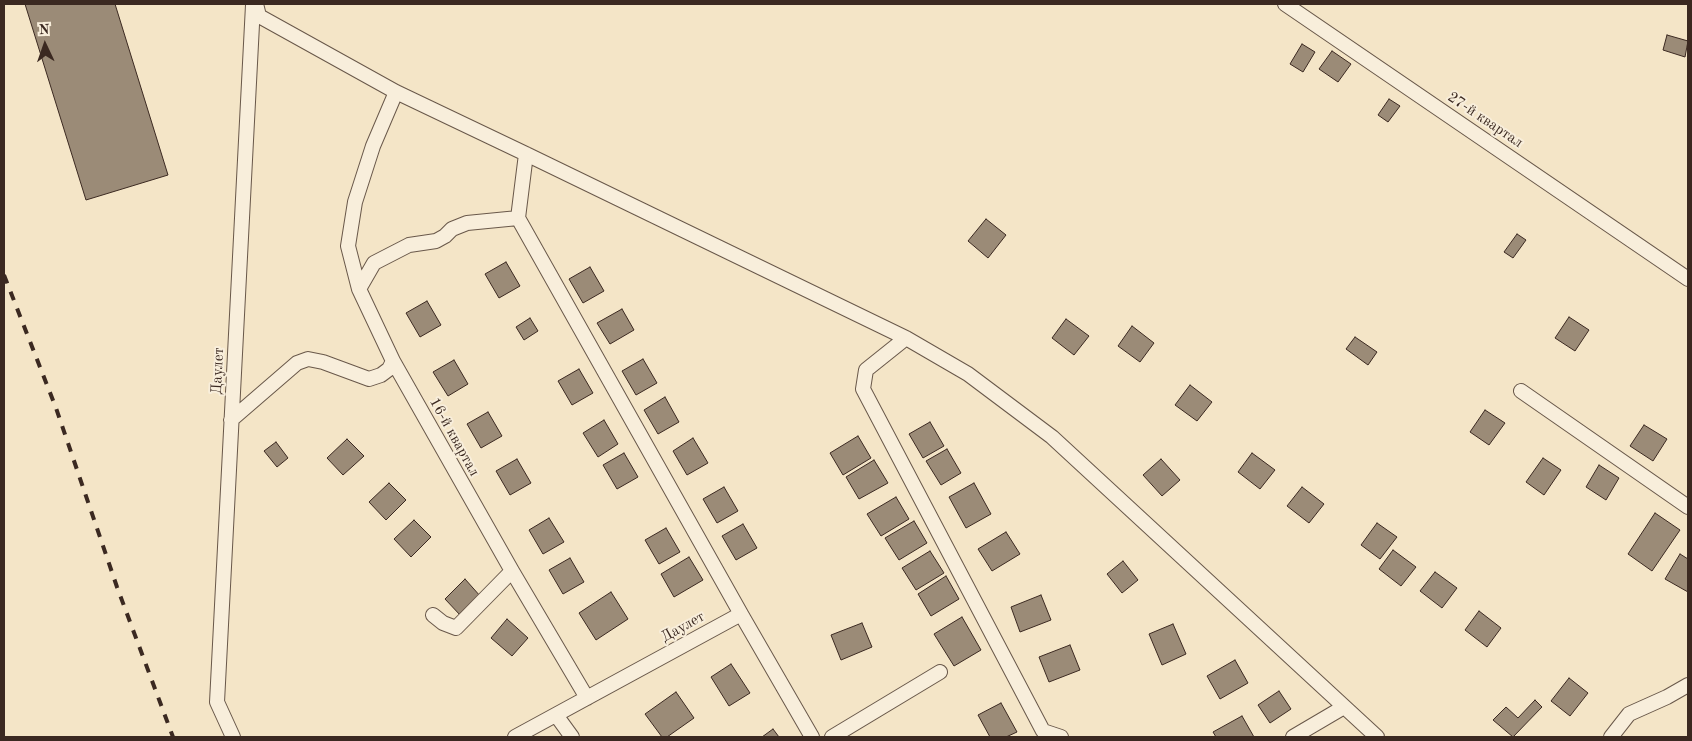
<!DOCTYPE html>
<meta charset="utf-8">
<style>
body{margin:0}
#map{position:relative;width:1692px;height:741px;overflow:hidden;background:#f4e5c7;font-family:"Old Standard TT",serif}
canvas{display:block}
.frame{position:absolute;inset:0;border:5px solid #3b2921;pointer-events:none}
.north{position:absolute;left:20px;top:20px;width:50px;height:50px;-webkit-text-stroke:4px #f8eedb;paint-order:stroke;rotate:357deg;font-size:14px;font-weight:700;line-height:20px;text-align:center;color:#3b2921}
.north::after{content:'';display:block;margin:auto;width:18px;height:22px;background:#3b2921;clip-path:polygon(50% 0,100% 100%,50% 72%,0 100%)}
</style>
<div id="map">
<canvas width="1692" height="741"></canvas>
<div class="frame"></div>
<div class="north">N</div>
</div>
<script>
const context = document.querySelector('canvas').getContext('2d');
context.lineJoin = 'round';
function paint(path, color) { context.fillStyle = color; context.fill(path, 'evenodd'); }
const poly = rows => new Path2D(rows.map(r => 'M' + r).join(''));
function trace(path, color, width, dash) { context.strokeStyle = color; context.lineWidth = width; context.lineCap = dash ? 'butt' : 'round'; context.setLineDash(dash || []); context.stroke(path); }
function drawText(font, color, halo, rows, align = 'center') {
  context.font = font + ' "Old Standard TT",serif'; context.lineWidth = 4; context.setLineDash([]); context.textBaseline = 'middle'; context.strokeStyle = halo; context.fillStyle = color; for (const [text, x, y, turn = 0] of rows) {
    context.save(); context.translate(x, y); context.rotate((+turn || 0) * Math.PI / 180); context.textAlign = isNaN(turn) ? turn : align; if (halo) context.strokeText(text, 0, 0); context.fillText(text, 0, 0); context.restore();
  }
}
const building = poly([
 [25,4,115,4,168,175,86,200,25,4],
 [1667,35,1688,41,1685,57,1663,50,1667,35],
 [1302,44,1315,52,1303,72,1290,64,1302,44],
 [1332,51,1351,64,1338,82,1319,69,1332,51],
 [1389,99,1400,106,1388,122,1378,115,1389,99],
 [986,219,1006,235,988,258,968,241,986,219],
 [1517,234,1526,240,1513,258,1504,252,1517,234],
 [506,262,520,286,499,298,485,274,506,262],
 [590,267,604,291,583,303,569,279,590,267],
 [427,301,441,325,420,337,406,313,427,301],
 [622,309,634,330,610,344,597,323,622,309],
 [1569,317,1589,330,1575,351,1555,338,1569,317],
 [530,318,538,331,524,340,516,327,530,318],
 [1066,319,1089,336,1074,355,1052,338,1066,319],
 [1132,326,1154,343,1140,362,1118,346,1132,326],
 [1355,337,1377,352,1368,365,1346,349,1355,337],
 [643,359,657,383,636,395,622,371,643,359],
 [454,360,468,384,448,396,433,372,454,360],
 [579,369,593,393,572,405,558,381,579,369],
 [1190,385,1212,402,1197,421,1175,405,1190,385],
 [665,397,679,422,658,434,644,410,665,397],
 [1485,410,1505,423,1489,445,1470,432,1485,410],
 [488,412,502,436,481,448,467,424,488,412],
 [604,420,618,444,598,457,583,433,604,420],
 [930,422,944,446,923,458,909,434,930,422],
 [1644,425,1667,439,1653,461,1630,446,1644,425],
 [858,436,871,458,843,475,830,453,858,436],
 [693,438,708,463,687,475,673,451,693,438],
 [347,439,364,456,343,475,327,458,347,439],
 [276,442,288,458,277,467,264,451,276,442],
 [947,449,961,473,941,485,926,461,947,449],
 [624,453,638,477,617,489,603,465,624,453],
 [1252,453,1275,470,1260,489,1238,472,1252,453],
 [1543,458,1561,470,1544,495,1526,482,1543,458],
 [517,459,531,483,510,495,496,471,517,459],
 [1161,459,1180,480,1162,496,1143,475,1161,459],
 [874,460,888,483,859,499,846,477,874,460],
 [1599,465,1619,478,1606,500,1586,487,1599,465],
 [389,483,406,500,386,520,369,502,389,483],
 [974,483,991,514,966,528,949,497,974,483],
 [724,487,738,511,717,523,703,499,724,487],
 [1302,487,1324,504,1309,523,1287,506,1302,487],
 [896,497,909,519,881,536,867,514,896,497],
 [1655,513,1680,530,1652,571,1628,554,1655,513],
 [549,518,564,542,543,554,529,530,549,518],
 [414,520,431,537,411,557,394,539,414,520],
 [914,521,927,543,899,560,885,538,914,521],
 [1377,523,1397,537,1380,559,1361,545,1377,523],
 [743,524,757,548,736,560,722,536,743,524],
 [666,528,680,552,659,564,645,540,666,528],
 [1006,532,1020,554,992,571,978,549,1006,532],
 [1393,550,1416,567,1401,586,1379,569,1393,550],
 [930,551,944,573,916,590,902,568,930,551],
 [1680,554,1688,559,1688,592,1665,579,1680,554],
 [689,557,703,580,674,597,661,574,689,557],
 [570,558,584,582,563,594,549,570,570,558],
 [1123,561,1138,580,1122,593,1107,574,1123,561],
 [1435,572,1457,588,1442,608,1420,591,1435,572],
 [946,576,959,599,931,616,918,594,946,576],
 [465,579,481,597,461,616,445,599,465,579],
 [611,592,628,619,596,640,579,613,611,592],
 [1041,595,1051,620,1020,632,1011,607,1041,595],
 [1479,611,1501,628,1487,647,1465,630,1479,611],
 [962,617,981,650,954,666,934,634,962,617],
 [507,619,528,638,512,656,491,638,507,619],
 [862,623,872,647,841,660,831,635,862,623],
 [1173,624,1186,654,1162,665,1149,634,1173,624],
 [1070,645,1080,670,1049,682,1039,657,1070,645],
 [1235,660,1248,683,1220,699,1207,676,1235,660],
 [731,664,750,693,729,706,711,677,731,664],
 [1569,678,1588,693,1570,716,1551,701,1569,678],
 [1279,691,1291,709,1270,723,1258,705,1279,691],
 [676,692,694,718,667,737,662,737,645,714,676,692],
 [1535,700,1542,707,1513,737,1493,720,1506,707,1518,718,1535,700],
 [1001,703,1017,732,1006,737,990,737,978,715,1001,703],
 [1242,716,1254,737,1216,737,1213,732,1242,716],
 [773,729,779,737,762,737,773,729]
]);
const minor = poly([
 [256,4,259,16,396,92,526,154,906,338,968,374,1052,437,1377,737],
 [1285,4,1688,279],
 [526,154,518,218,741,614],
 [359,289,374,263,409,245,436,241,445,236,452,229,467,223,518,218],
 [906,338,866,370,863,389,1043,731,1061,737],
 [393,361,359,289,348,246,355,202,373,146,396,92],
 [1521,391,1688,507],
 [231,420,297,363,308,359,323,362,369,379,381,375,389,369,393,361,512,571,587,698],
 [433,615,443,623,456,628,512,571],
 [556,715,572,737],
 [233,737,217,702,253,5],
 [515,737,741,614,812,737],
 [832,737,940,672],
 [1293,737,1344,707],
 [1611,737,1629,714,1667,697,1688,685]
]);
const rail = poly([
 [4,275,56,408,117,587,173,737]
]);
const streetNames = [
 ["27-й квартал",1485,120,34],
 ["Даулет",218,371,-87],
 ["16-й квартал",454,437,61],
 ["Даулет",683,627,-29]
];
paint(building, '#9b8b77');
trace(building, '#3b2921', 1);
trace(minor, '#69584a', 16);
trace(minor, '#f8eedb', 14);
trace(rail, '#3b2921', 4, [9, 9]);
drawText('15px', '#3b2921', '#f8eedb', streetNames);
</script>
